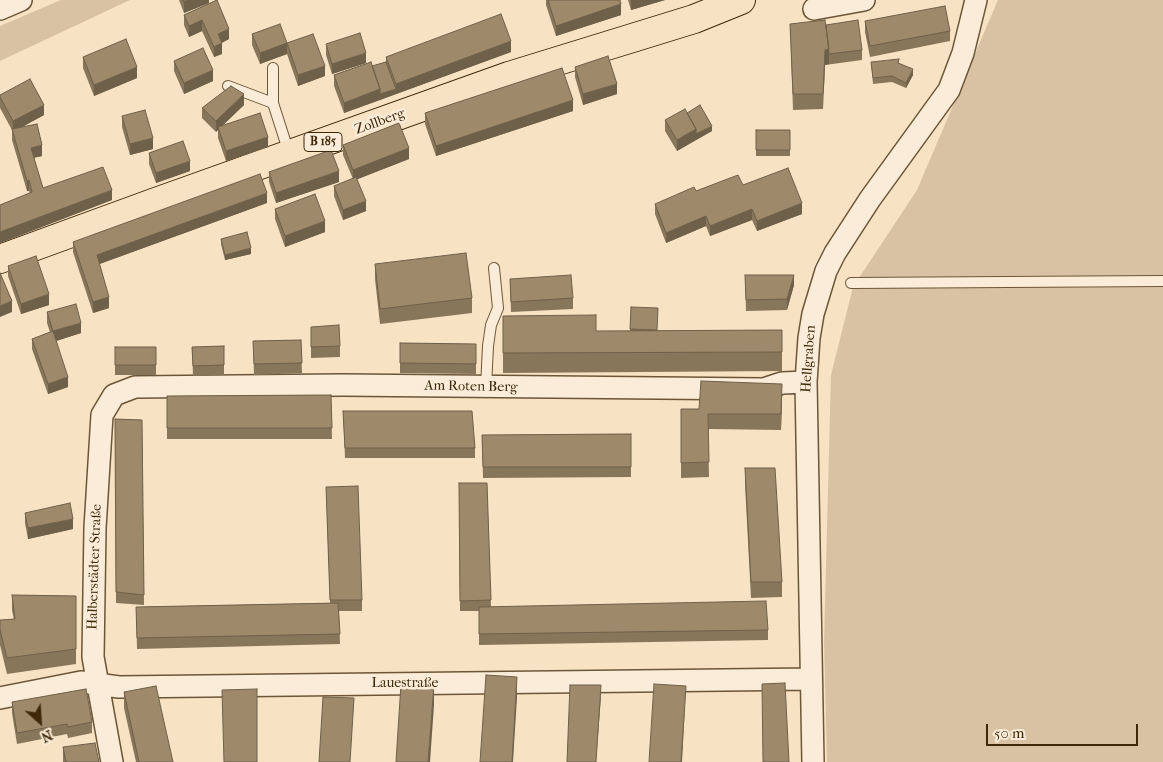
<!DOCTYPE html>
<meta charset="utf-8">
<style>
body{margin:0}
#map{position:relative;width:1163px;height:762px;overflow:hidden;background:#f7e2c3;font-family:"IM FELL French Canon",serif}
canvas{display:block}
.north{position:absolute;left:15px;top:697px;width:50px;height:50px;-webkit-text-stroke:4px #faecd8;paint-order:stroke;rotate:154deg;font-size:14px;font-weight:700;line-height:20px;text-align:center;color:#3e2809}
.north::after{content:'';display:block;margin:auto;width:18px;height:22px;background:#3e2809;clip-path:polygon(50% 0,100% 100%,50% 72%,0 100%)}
.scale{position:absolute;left:986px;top:724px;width:152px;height:22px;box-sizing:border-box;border:2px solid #3e2809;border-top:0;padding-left:6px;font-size:15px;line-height:18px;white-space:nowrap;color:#3e2809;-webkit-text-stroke:4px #faecd8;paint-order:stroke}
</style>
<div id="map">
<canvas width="1163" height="762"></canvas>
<div class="north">N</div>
<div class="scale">50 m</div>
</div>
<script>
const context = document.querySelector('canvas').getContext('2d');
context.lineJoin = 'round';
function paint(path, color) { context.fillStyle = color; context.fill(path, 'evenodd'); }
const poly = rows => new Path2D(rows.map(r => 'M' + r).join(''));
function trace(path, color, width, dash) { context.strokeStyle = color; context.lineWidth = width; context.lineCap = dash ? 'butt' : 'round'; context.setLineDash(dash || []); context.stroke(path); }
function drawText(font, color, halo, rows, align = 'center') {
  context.font = font + ' "IM FELL French Canon",serif'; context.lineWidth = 5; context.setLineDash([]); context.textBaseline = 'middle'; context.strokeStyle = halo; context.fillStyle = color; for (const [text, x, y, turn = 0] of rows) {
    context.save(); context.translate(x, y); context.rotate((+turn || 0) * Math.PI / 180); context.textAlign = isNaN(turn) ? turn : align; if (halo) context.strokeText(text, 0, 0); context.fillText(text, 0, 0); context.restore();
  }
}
const green = poly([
 [61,0,130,0,0,61,0,26],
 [998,0,1163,0,1163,762,827,762,824,642,831,375,853,287,917,190]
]);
const service = poly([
 [228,86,273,103,289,153],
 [273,103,273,68],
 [851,283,1163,281],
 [486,387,488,346,491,325,498,308,494,268]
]);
const minor = poly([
 [0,9,21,0],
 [814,9,864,0],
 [0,698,81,682,119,687,811,679],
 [112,762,93,657,95,528,102,415,114,395,135,387,342,385,764,389,782,383,806,382],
 [813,762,806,382,809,338,813,314,826,271,835,253,870,199,949,90,963,53,976,0]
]);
const primary = poly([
 [0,259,153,203,509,76,694,19,741,0]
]);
const wall = poly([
 [179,0,209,0,209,3,184,13],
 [217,0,229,39,221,43,222,54,214,57,202,31,189,37,184,25,184,15],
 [546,0,620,0,621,15,556,36,546,5],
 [628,0,665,0,631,10],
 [865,21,950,31,950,41,870,57,865,32],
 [790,24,826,25,862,50,862,60,825,65,823,109,793,110],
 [252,34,287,43,325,76,298,86,287,54,260,64,252,45],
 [326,44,366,63,332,74,326,55],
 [511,52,344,113,334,86,334,75,372,66,386,62,386,57],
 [83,57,137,78,94,96,83,68],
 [174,61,213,81,184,94,174,71],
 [871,62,899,63,913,75,906,88,892,82,873,84],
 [575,67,617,94,583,105,575,77],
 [0,95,44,115,22,127,42,156,34,158,43,188,112,200,0,243,0,205,30,193,29,191,27,191,12,140,12,130,0,108],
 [244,105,222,126,268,147,226,161,218,138,218,130,216,132,202,118,202,108],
 [573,111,436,156,425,124,425,113],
 [687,113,712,131,677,151,665,131,665,120],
 [122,116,153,149,130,155,122,127],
 [756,130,790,130,790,156,756,156],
 [343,145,409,159,357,179,366,211,343,220,334,196,334,186,353,179,343,155],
 [149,153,190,171,156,183,149,164],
 [269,172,339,182,276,203,269,182],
 [743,185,802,214,757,231,752,220,710,236,706,226,666,243,655,214,655,204,696,191],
 [267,203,99,264,109,308,93,313,73,252,73,242],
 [275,209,325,232,285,247,275,219],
 [221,239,251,254,225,260,221,244],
 [375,264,472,298,472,313,380,324,375,279],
 [8,266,49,305,21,314,8,276],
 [745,275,794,285,787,310,746,311],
 [510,279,573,298,573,309,511,312],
 [631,307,658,331,782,330,782,371,503,373,503,316,596,331,630,331],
 [47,312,81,333,56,341,68,387,48,394,32,349,32,339,50,332,47,323],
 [311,327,340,346,340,357,311,358],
 [301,340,302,373,254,375,253,341],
 [400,343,476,344,476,374,400,373],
 [224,346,224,375,193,376,192,347],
 [115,347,156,347,156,375,115,375],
 [331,395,332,439,167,439,167,396],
 [782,399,781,430,708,429,709,477,681,478,681,409,699,409],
 [343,411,475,448,475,458,345,458],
 [115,419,142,420,144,605,116,603],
 [631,434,631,477,483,478,482,435],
 [745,468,782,582,782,597,751,598,745,484],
 [459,483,487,483,491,607,768,630,768,640,479,645,479,611,460,611],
 [326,487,362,600,362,611,339,611,340,644,137,649,136,607,330,603],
 [25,513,73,529,28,539,25,523],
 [12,595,76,596,76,664,7,674,0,645,0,620,14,620,12,610],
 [124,692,173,762,136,762,124,708],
 [12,702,92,722,92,733,68,738,67,734,17,744,12,713],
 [63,747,99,762,63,762]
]);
const shadedWall = poly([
 [190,0,209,0,209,3,184,13,184,2],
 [631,0,665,0,631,10],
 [621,4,621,15,556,36,556,26],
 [202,20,202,31,189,37,189,26],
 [229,29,229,39,218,45,218,34],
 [511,41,511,52,380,100,380,94,396,89,396,84],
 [222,43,222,54,214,57,214,47],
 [287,43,287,54,260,64,260,53],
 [829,49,829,64,825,65,823,109,825,50],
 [366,53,366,63,332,74,332,64],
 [325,66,325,76,298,86,298,75],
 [137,67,137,78,94,96,94,85],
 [913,69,913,75,906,88,906,83],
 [213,70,213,81,184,94,184,83],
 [617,84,617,94,583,105,583,94],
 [380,89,380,100,344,113,344,103],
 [244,94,244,105,219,129,218,127,218,130,216,132,216,121],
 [573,100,573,111,436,156,436,146],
 [44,105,44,115,13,132,13,121],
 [712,126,712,131,696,140,696,134],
 [696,129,696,140,677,151,677,140],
 [268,137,268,147,226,161,226,151],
 [153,138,153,149,130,155,130,144],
 [42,145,42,156,31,158,31,148],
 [409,148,409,159,353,181,353,170],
 [190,161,190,171,156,183,156,173],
 [339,171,339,182,276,203,276,193],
 [29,180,29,191,27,191,27,181],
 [112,190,112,200,0,243,0,232],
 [267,193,267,203,97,265,97,255],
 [366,201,366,211,343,220,343,210],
 [802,203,802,214,757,231,757,221],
 [752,209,752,220,710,236,710,226],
 [706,216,706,226,666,243,666,233],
 [325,221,325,232,285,247,285,236],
 [251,248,251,254,225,260,225,255],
 [794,275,794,285,787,310,787,299],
 [49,294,49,305,21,314,21,304],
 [109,297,109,308,93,313,93,302],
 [12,301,12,312,0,317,0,306],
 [81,323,81,333,53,342,53,331],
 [68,377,68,387,48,394,48,384],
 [782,384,782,399,781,430,781,414],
 [73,519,73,529,28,539,28,528],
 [517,677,517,697,513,762,512,762],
 [434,685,434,705,430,762,428,762],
 [601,685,601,696,596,762],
 [686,686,682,762,681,762]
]);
const building = poly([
 [183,0,190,0,184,2,183,0],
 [217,0,229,29,218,34,222,43,214,47,202,20,189,26,184,15,217,0],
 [548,0,620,0,621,4,556,26,548,0],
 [945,6,950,31,870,46,865,21,945,6],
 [501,14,511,41,396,84,386,57,501,14],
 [825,20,829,49,825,50,823,94,793,94,790,24,825,20],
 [858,20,862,50,829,54,826,25,858,20],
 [280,24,287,43,260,53,252,34,280,24],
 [360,33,366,53,332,64,326,44,360,33],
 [313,34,325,66,298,75,287,43,313,34],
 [126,39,137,67,94,85,83,57,126,39],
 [203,48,213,70,184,83,174,61,203,48],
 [608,56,617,84,583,94,575,67,608,56],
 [899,59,898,63,913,69,906,83,892,76,873,78,871,62,899,59],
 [371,62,380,89,344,103,334,75,371,62],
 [386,62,396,89,380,94,380,89,372,66,386,62],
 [562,68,573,100,436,146,425,113,562,68],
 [30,79,44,105,13,121,0,97,0,95,30,79],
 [231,86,244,94,216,121,202,108,231,86],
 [700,105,712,126,696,134,696,129,687,113,700,105],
 [685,109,696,129,677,140,665,120,685,109],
 [145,110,153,138,130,144,122,116,145,110],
 [260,113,268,137,226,151,218,127,260,113],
 [399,123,409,148,353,170,343,145,399,123],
 [37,124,42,145,31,148,43,188,103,167,112,190,0,232,0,205,32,192,29,180,27,181,12,129,37,124],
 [756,130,790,130,790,150,756,150,756,130],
 [183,141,190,161,156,173,149,153,183,141],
 [331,150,339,171,276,193,269,172,331,150],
 [788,168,802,203,757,221,752,209,710,226,706,216,666,233,655,204,694,187,696,191,738,175,743,185,788,168],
 [260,174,267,193,97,255,109,297,93,302,73,242,260,174],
 [356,177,366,201,343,210,334,186,356,177],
 [315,194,325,221,285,236,275,209,315,194],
 [247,232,251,248,225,255,221,239,247,232],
 [466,253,472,298,380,309,375,264,466,253],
 [36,256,49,294,21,304,8,266,36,256],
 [0,273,12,301,0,306,0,273],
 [571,275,573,298,511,302,510,279,571,275],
 [745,275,794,275,787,299,746,300,745,275],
 [76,304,81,323,53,331,47,312,76,304],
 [631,307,658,308,657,330,630,329,631,307],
 [596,315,596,331,782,330,782,352,503,353,503,316,596,315],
 [339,325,340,346,311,347,311,327,339,325],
 [53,331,68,377,48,384,32,339,53,331],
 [301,340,302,363,254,364,253,341,301,340],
 [400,343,476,344,476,364,400,363,400,343],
 [224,346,224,365,193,366,192,347,224,346],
 [115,347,156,347,156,365,115,365,115,347],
 [701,381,782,384,781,414,708,414,709,462,681,463,681,409,699,409,701,381],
 [331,395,332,428,167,428,167,396,331,395],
 [343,411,472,411,475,448,345,448,343,411],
 [115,419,142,420,144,595,116,592,115,419],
 [631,434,631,467,483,467,482,435,631,434],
 [745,468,775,468,782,582,751,582,745,468],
 [459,483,487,483,491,600,460,601,459,483],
 [358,486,362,600,330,600,326,487,358,486],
 [70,503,73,519,28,528,25,513,70,503],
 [12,595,76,596,76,649,7,658,0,630,0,620,15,619,12,595],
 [766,601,768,630,479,634,479,607,766,601],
 [338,603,340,634,137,638,136,607,338,603],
 [486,675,517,677,512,762,480,762,486,675],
 [785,683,789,762,763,762,762,684,785,683],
 [401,684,434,685,428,762,396,762,401,684],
 [654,684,686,686,681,762,649,762,654,684],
 [570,685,601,685,596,762,567,762,570,685],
 [156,686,173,762,139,762,124,692,156,686],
 [86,689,92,722,68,727,67,724,17,733,12,702,86,689],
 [257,689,257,762,224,762,222,690,257,689],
 [323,697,354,698,350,762,319,762,323,697],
 [95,743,99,762,66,762,63,747,95,743]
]);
const shields = [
 [323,142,38]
];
const shieldNames = [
 ["B 185",323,142]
];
const streetNames = [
 ["Zollberg",380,122,-20],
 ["Hellgraben",809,359,-86],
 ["Am Roten Berg",471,387,1],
 ["Halberstädter Straße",95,567,-88],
 ["Lauestraße",405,684]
];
paint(green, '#d8c2a3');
trace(service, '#6c5638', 12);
trace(minor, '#6c5638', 24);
trace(primary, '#3e2809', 30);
trace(service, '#faecd8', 10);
trace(minor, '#faecd8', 21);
trace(primary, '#f7e2c3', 28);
paint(wall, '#88765b');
paint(shadedWall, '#6f604a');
paint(building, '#9e896a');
trace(building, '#6f604a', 1);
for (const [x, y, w] of shields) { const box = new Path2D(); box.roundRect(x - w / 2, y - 9.5, w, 19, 4); context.fillStyle = '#faecd8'; context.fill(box); trace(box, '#3e2809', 1); }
drawText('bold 12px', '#3e2809', null, shieldNames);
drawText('14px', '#3e2809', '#faecd8', streetNames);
</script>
